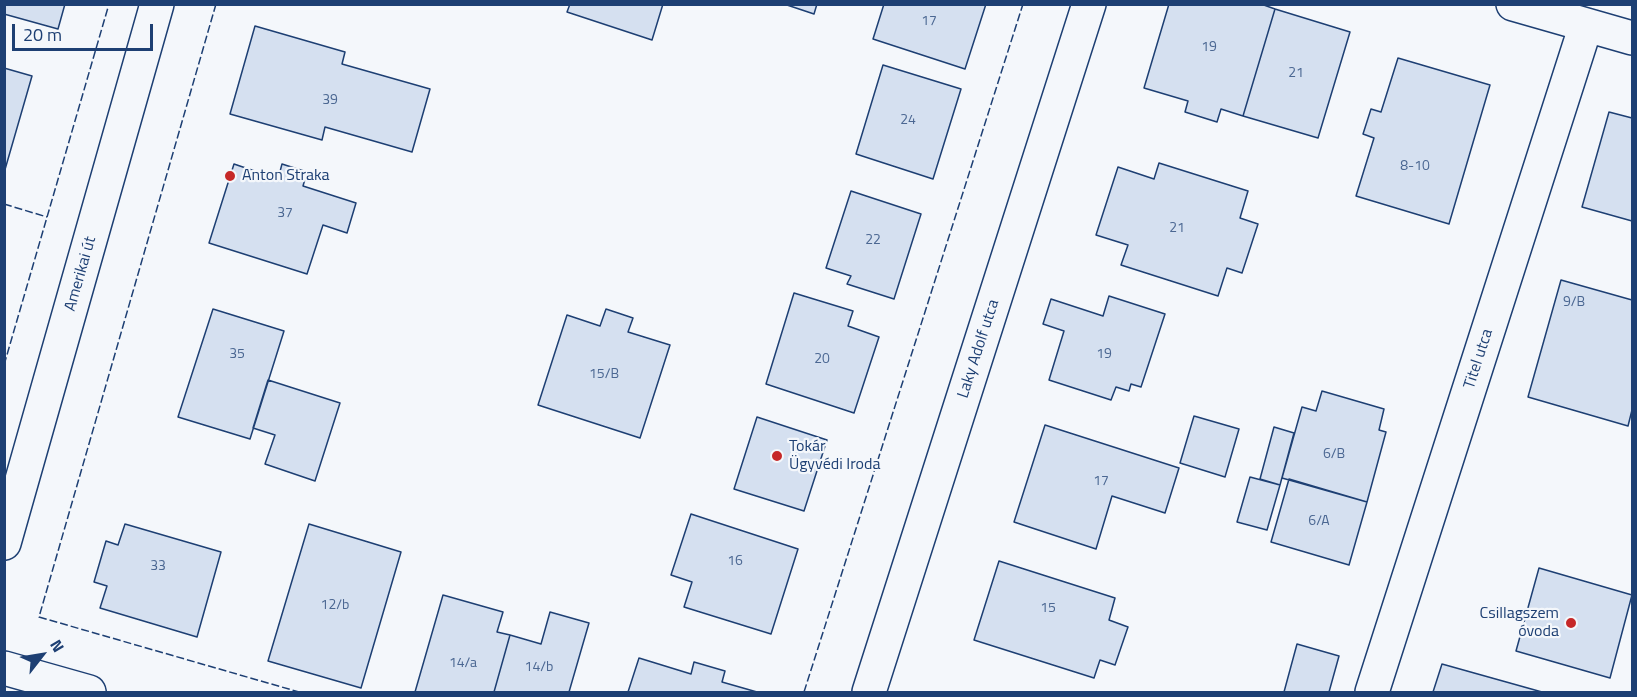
<!DOCTYPE html>
<meta charset="utf-8">
<style>
body{margin:0}
#map{position:relative;width:1637px;height:697px;overflow:hidden;background:#f4f7fb;font-family:"Titillium Web",sans-serif}
canvas{display:block}
.frame{position:absolute;inset:0;border:6px solid #1d3f73;pointer-events:none}
.north{position:absolute;left:12px;top:625px;width:60px;height:60px;-webkit-text-stroke:4px #f4f7fb;paint-order:stroke;rotate:59deg;font-size:16px;font-weight:700;line-height:24px;text-align:center;color:#1d3f73}
.north::after{content:'';display:block;margin:auto;width:21px;height:27px;background:#1d3f73;clip-path:polygon(50% 0,100% 100%,50% 72%,0 100%)}
.scale{position:absolute;left:12px;top:24px;width:141px;height:27px;box-sizing:border-box;border:3px solid #1d3f73;border-top:0;padding-left:8px;font-size:18px;line-height:21px;white-space:nowrap;color:#1d3f73;-webkit-text-stroke:4px #f4f7fb;paint-order:stroke}
</style>
<div id="map">
<canvas width="1637" height="697"></canvas>
<div class="frame"></div>
<div class="north">N</div>
<div class="scale">20 m</div>
</div>
<script>
const context = document.querySelector('canvas').getContext('2d');
context.lineJoin = 'round';
function paint(path, color) { context.fillStyle = color; context.fill(path, 'evenodd'); }
const poly = rows => new Path2D(rows.map(r => 'M' + r).join(''));
function trace(path, color, width, dash) { context.strokeStyle = color; context.lineWidth = width; context.lineCap = dash ? 'butt' : 'round'; context.setLineDash(dash || []); context.stroke(path); }
function drawText(font, color, halo, rows, align = 'center') {
  context.font = font + ' "Titillium Web",sans-serif'; context.lineWidth = 4.5; context.setLineDash([]); context.textBaseline = 'middle'; context.strokeStyle = halo; context.fillStyle = color; for (const [text, x, y, turn = 0] of rows) {
    context.save(); context.translate(x, y); context.rotate((+turn || 0) * Math.PI / 180); context.textAlign = isNaN(turn) ? turn : align; if (halo) context.strokeText(text, 0, 0); context.fillText(text, 0, 0); context.restore();
  }
}
const building = poly([
 [4,4,65,4,58,29,4,14,4,4],
 [570,4,663,4,652,40,567,12,570,4],
 [784,4,817,4,814,14,784,4],
 [884,4,986,4,965,69,873,39,884,4],
 [1169,4,1261,4,1275,9,1243,116,1221,109,1217,122,1185,112,1188,101,1144,88,1169,4],
 [1275,9,1350,32,1318,138,1243,116,1275,9],
 [255,26,345,52,342,64,430,89,412,152,325,127,322,140,230,114,255,26],
 [1398,58,1490,85,1449,224,1356,196,1374,138,1363,134,1371,109,1381,112,1398,58],
 [883,65,961,89,933,179,856,154,883,65],
 [4,68,32,76,4,173,4,68],
 [1609,112,1632,118,1632,221,1582,207,1609,112],
 [1159,163,1248,191,1240,218,1258,224,1242,273,1227,268,1218,296,1121,265,1128,245,1096,235,1118,167,1154,179,1159,163],
 [234,164,278,179,282,164,307,172,303,186,356,203,347,233,323,225,307,274,209,243,234,164],
 [851,191,921,214,894,299,847,284,851,276,826,268,851,191],
 [1561,280,1632,300,1632,410,1628,426,1528,397,1561,280],
 [794,293,853,311,848,326,879,337,854,413,766,384,794,293],
 [1109,296,1165,314,1141,387,1131,384,1129,391,1116,387,1111,400,1049,380,1064,331,1043,324,1051,299,1103,316,1109,296],
 [213,309,284,331,250,439,178,417,213,309],
 [606,309,633,318,628,332,670,345,640,438,538,405,567,315,600,326,606,309],
 [268,380,340,403,315,481,265,464,275,435,253,428,268,380],
 [1322,391,1384,409,1379,430,1386,432,1367,502,1282,478,1302,407,1316,411,1322,391],
 [1194,416,1239,429,1225,477,1180,463,1194,416],
 [757,417,827,440,804,511,734,489,757,417],
 [1045,425,1179,468,1165,513,1112,496,1096,549,1014,522,1045,425],
 [1274,427,1294,433,1280,485,1260,479,1274,427],
 [1250,477,1280,485,1267,530,1237,522,1250,477],
 [1289,479,1367,502,1349,565,1271,542,1289,479],
 [691,514,798,549,771,634,684,607,692,582,671,575,691,514],
 [125,524,221,552,197,637,100,608,107,586,94,582,106,541,118,545,125,524],
 [309,524,401,552,361,688,268,661,309,524],
 [999,561,1115,598,1109,620,1128,627,1115,665,1100,660,1094,678,974,640,999,561],
 [1539,568,1632,595,1610,678,1516,651,1539,568],
 [443,595,503,612,497,632,510,635,494,692,415,692,443,595],
 [550,612,589,623,569,692,494,692,510,635,541,644,550,612],
 [1297,644,1339,656,1329,692,1284,692,1297,644],
 [639,658,691,674,694,662,725,671,722,682,757,692,628,692,639,658],
 [1442,664,1542,692,1433,692,1442,664]
]);
const minor = poly([
 [1513,4,1632,38],
 [4,543,157,4],
 [4,668,89,692],
 [869,692,1089,4],
 [1372,692,1586,25]
]);
const fence = poly([
 [216,4,39,617,299,692],
 [4,204,47,217],
 [4,365,109,4],
 [804,692,1023,4]
]);
const markers = [
 [230,176,6,"#c62828"],
 [777,456,6,"#c62828"],
 [1571,623,6,"#c62828"]
];
const numberNames = [
 ["17",929,22],
 ["19",1209,48],
 ["21",1296,74],
 ["39",330,101],
 ["24",908,121],
 ["8-10",1415,167],
 ["37",285,214],
 ["21",1177,229],
 ["22",873,241],
 ["9/B",1574,303],
 ["35",237,355],
 ["19",1104,355],
 ["20",822,360],
 ["15/B",604,375],
 ["6/B",1334,455],
 ["17",1101,482],
 ["6/A",1319,522],
 ["16",735,562],
 ["33",158,567],
 ["12/b",335,606],
 ["15",1048,609],
 ["14/a",463,664],
 ["14/b",539,668]
];
const poiNames = [
 ["Anton Straka",242,176],
 ["Tokár",789,447],
 ["Ügyvédi Iroda",789,465],
 ["Csillagszem",1559,614,"right"],
 ["óvoda",1559,632,"right"]
];
const streetNames = [
 ["Amerikai út",81,274,-74],
 ["Laky Adolf utca",979,349,-72],
 ["Titel utca",1479,359,-72]
];
paint(building, '#d5e0f0');
trace(building, '#1d3f73', 1.5);
trace(minor, '#1d3f73', 36);
trace(minor, '#f4f7fb', 33);
trace(fence, '#1d3f73', 1.5, [8, 3]);
for (const [x, y, r, color] of markers) { const dot = new Path2D(); dot.arc(x, y, r, 0, 2 * Math.PI); context.fillStyle = color; context.fill(dot); trace(dot, '#f4f7fb', 2); }
drawText('14px', '#4b6792', null, numberNames);
drawText('16px', '#1d3f73', '#f4f7fb', poiNames, 'left');
drawText('16px', '#1d3f73', '#f4f7fb', streetNames);
</script>
